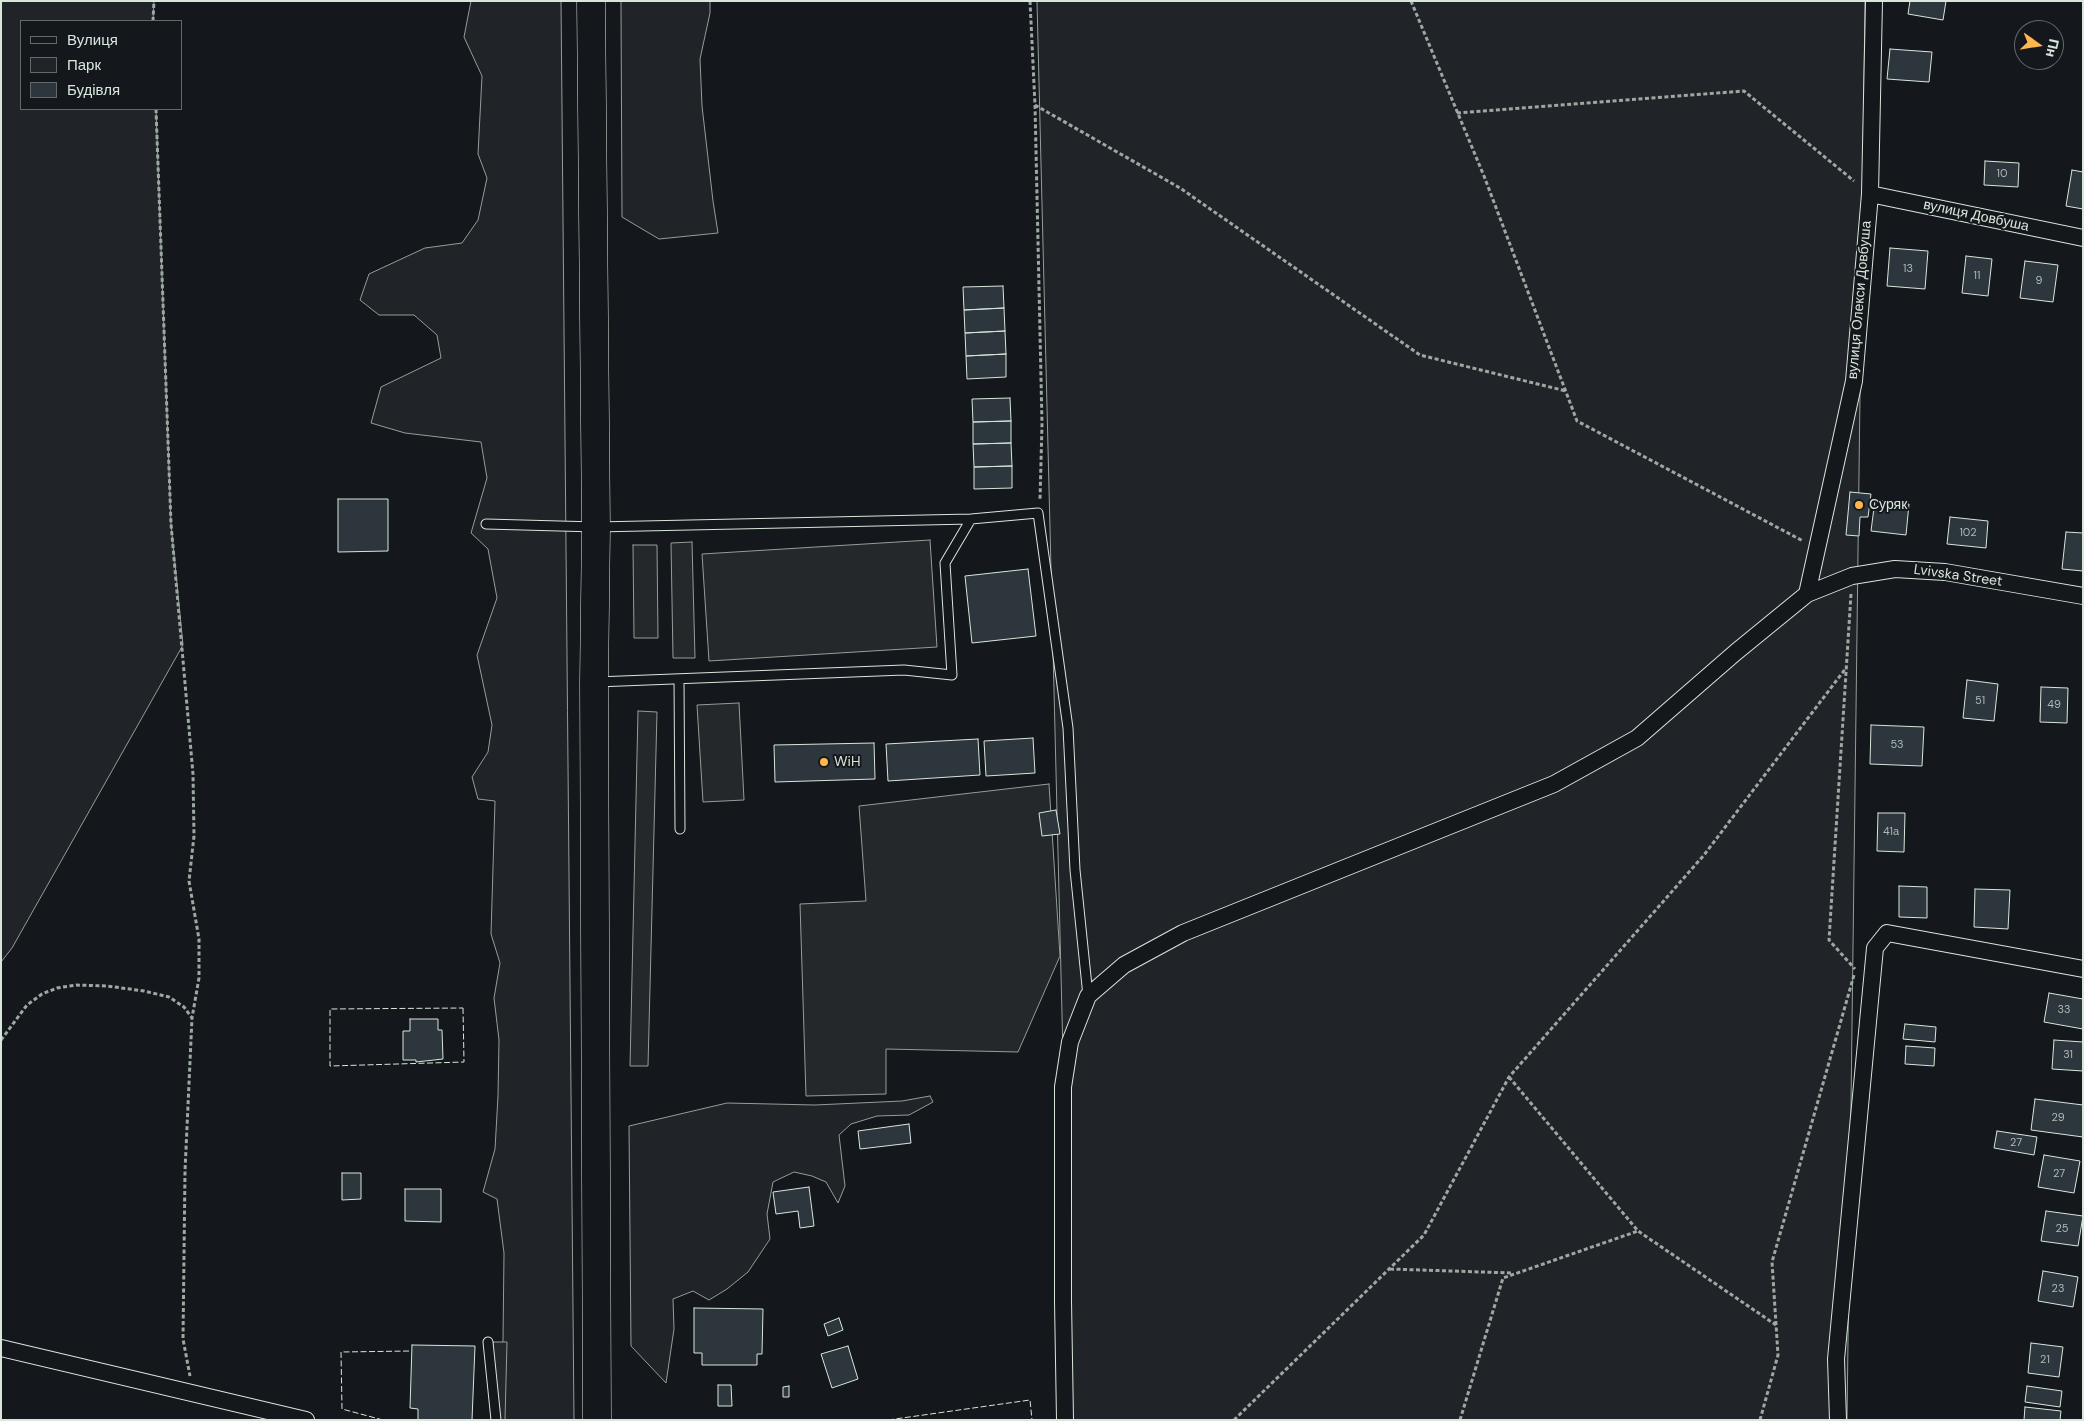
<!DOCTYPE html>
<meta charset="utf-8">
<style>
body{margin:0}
#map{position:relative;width:2084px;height:1421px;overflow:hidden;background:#14181c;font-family:"DM Sans",sans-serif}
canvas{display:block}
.frame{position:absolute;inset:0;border:2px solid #d8e6dc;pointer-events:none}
.legend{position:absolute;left:20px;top:20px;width:162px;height:90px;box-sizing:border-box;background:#14181c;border:1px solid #626a69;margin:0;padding:6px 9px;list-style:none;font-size:15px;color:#d8e6dc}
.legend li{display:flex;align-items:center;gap:10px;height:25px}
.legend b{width:25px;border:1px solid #626a69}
.north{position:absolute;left:2014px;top:20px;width:50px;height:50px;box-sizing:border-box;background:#14181c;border:1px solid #626a69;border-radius:50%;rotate:103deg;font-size:14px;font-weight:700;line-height:20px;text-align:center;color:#d8e6dc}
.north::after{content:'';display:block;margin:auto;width:18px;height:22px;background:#ffb74d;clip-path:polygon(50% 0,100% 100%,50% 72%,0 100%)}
</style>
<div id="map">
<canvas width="2084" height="1421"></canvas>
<div class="frame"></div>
<ul class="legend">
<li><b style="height:6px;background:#14181c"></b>Вулиця</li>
<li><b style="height:14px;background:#202428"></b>Парк</li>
<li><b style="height:14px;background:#2c363c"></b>Будівля</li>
</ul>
<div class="north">Пн</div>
</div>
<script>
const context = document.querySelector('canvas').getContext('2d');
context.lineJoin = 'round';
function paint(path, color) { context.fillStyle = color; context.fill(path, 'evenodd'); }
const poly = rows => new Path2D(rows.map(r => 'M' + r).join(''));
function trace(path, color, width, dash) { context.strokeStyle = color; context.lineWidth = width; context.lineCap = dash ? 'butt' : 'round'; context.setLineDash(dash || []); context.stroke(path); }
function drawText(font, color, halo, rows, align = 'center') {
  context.font = font + ' "DM Sans",sans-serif'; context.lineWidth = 4; context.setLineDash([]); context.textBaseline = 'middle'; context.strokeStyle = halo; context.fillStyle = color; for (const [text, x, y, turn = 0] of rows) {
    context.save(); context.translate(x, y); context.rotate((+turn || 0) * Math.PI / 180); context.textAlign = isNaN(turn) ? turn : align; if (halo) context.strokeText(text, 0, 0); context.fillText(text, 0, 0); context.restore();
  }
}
const green = poly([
 [1,1,154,1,153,21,21,21,21,109,156,109,171,524,183,645,12,948,1,962,1,1],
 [471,1,561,1,574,1420,495,1420,497,1377,503,1340,504,1253,497,1199,483,1192,495,1149,498,1096,499,1040,494,998,500,963,491,934,495,801,478,799,472,777,488,752,492,725,477,655,497,598,488,549,471,533,487,478,481,442,405,433,371,423,381,387,441,358,437,335,414,315,379,315,360,300,369,274,425,248,462,243,478,220,487,178,478,154,482,76,464,37,471,1],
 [621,1,710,1,710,13,700,59,702,106,713,201,718,233,659,239,622,217,621,1],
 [1037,1,1865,1,1847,1420,1072,1420,1037,1],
 [930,1096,933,1102,909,1115,877,1116,851,1124,839,1135,845,1186,838,1203,826,1182,812,1176,794,1172,773,1182,767,1214,770,1239,748,1272,727,1289,709,1300,693,1291,673,1299,674,1329,666,1383,631,1346,629,1126,727,1103,815,1105,902,1101,930,1096]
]);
const parking = poly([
 [930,540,937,647,709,661,702,554,930,540],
 [692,542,695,658,673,658,671,543,692,542],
 [633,545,657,545,658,638,634,638,633,545],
 [739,703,744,800,703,802,697,705,739,703],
 [638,711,657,712,648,1066,630,1066,638,711],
 [1049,784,1060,956,1018,1052,886,1049,886,1094,806,1096,800,904,866,901,859,806,1049,784],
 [493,1342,507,1342,505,1420,491,1420,493,1342]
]);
const building = poly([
 [1910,1,1946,1,1943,20,1908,14,1910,1],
 [1890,49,1932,52,1929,82,1887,79,1890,49],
 [1985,161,2019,163,2018,187,1984,185,1985,161],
 [2072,170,2083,172,2083,209,2066,206,2072,170],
 [1890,248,1928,251,1925,289,1887,286,1890,248],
 [1966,256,1992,259,1988,296,1962,293,1966,256],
 [2025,261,2058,265,2053,302,2020,298,2025,261],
 [1003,286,1004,308,964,310,963,287,1003,286],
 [1004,308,1005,331,965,333,964,310,1004,308],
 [1005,331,1006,354,966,356,965,333,1005,331],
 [1006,354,1006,377,967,379,966,356,1006,354],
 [1010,398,1011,421,973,422,972,399,1010,398],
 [1011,421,1011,443,973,444,973,422,1011,421],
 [1011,443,1012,466,974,467,973,444,1011,443],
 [1012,466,1012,488,974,489,974,467,1012,466],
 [1850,492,1871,494,1868,517,1860,517,1859,536,1846,535,1850,492],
 [338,499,388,499,388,551,338,552,338,499],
 [1875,500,1909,504,1906,535,1871,531,1875,500],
 [1950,517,1988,521,1986,548,1947,544,1950,517],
 [2066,532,2083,533,2083,571,2062,569,2066,532],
 [1028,569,1036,636,972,643,965,576,1028,569],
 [1967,680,1998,684,1994,721,1963,718,1967,680],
 [2041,687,2068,688,2067,723,2040,722,2041,687],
 [1871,725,1924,727,1922,766,1870,764,1871,725],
 [1033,738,1035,773,986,776,984,741,1033,738],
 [978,739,980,775,888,781,886,744,978,739],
 [874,743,875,779,775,782,774,745,874,743],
 [1056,810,1060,834,1042,836,1039,813,1056,810],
 [1878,813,1905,813,1904,852,1877,851,1878,813],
 [1899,886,1927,887,1927,918,1899,917,1899,886],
 [1975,889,2010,890,2008,929,1974,927,1975,889],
 [2049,993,2083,999,2083,1029,2044,1022,2049,993],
 [410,1019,438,1019,438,1030,442,1030,443,1059,416,1062,416,1060,403,1060,403,1031,410,1031,410,1019],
 [1905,1024,1936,1027,1935,1042,1903,1039,1905,1024],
 [2054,1040,2083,1042,2083,1071,2052,1069,2054,1040],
 [1906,1046,1935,1048,1934,1066,1905,1064,1906,1046],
 [2035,1099,2083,1105,2083,1137,2031,1130,2035,1099],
 [909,1124,911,1143,860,1149,858,1131,909,1124],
 [1997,1131,2037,1137,2034,1155,1994,1148,1997,1131],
 [2044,1155,2080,1161,2074,1193,2038,1187,2044,1155],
 [342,1173,361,1173,361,1199,342,1200,342,1173],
 [809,1187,814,1226,800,1228,798,1211,776,1214,773,1192,809,1187],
 [405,1189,441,1189,441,1222,405,1221,405,1189],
 [2046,1211,2083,1216,2078,1246,2041,1241,2046,1211],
 [2043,1271,2078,1277,2073,1307,2038,1301,2043,1271],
 [694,1308,763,1309,762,1354,757,1354,757,1365,702,1365,702,1353,694,1353,694,1308],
 [839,1318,843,1330,828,1336,824,1324,839,1318],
 [2031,1343,2063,1347,2059,1377,2028,1373,2031,1343],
 [412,1345,475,1346,472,1420,418,1420,418,1409,410,1408,412,1345],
 [848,1346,858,1379,832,1388,821,1354,848,1346],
 [718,1385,731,1385,732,1406,718,1406,718,1385],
 [789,1386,789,1397,783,1397,783,1387,789,1386],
 [2027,1386,2062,1391,2060,1407,2025,1402,2027,1386],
 [2025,1407,2061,1411,2060,1420,2024,1420,2025,1407]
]);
const path = poly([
 [1030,1,1035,105,1042,424,1040,500],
 [1411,1,1484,176,1577,421,1803,541],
 [153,21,154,1],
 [1035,105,1180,188,1420,355,1566,391],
 [156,109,171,524,193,774,194,836,189,881,199,939,199,978,192,1018],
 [1457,113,1744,91,1854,181],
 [1851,594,1829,940,1855,969],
 [1,1040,27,1005,42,994,57,988,76,985,107,986,144,991,169,997,184,1007,192,1018,185,1171,183,1339,190,1376],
 [1509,1077,1638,1231,1776,1325],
 [1390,1269,1513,1273],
 [1234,1420,1424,1235,1509,1077,1704,855,1846,668],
 [1460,1420,1503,1278,1638,1231],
 [1760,1420,1778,1355,1772,1262,1854,975]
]);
const service = poly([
 [486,524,596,527,971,519,1038,513,1068,728,1075,870,1088,996],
 [679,679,680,829],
 [596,682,904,670,952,675,945,563,971,519],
 [488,1342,496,1420]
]);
const minor = poly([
 [1870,194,2083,238],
 [1807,594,1854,381,1870,194,1874,1],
 [1,1348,306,1420],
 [1065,1420,1063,1301,1063,1087,1070,1042,1088,996,1124,965,1183,933,1554,784,1637,738,1736,652,1807,594,1852,576,1895,569,1945,572,2083,596],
 [1838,1420,1836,1359,1875,948,1887,933,2083,969]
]);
const trunk = poly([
 [591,1,596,527,594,682,597,1420]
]);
const fence = poly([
 [463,1008,464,1062,330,1066,330,1009,463,1008],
 [383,1420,342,1409,341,1352,411,1351],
 [888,1420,1030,1400,1032,1420]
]);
const markers = [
 [1859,505,5,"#ffb74d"],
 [824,762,5,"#ffb74d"]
];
const numberNames = [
 ["10",2002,174],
 ["13",1908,269],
 ["11",1977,276],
 ["9",2039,281],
 ["102",1968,533],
 ["51",1980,701],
 ["49",2054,705],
 ["53",1897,745],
 ["41а",1891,832],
 ["33",2064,1010],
 ["31",2068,1055],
 ["29",2058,1118],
 ["27",2016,1143],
 ["27",2059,1174],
 ["25",2062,1229],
 ["23",2058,1289],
 ["21",2045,1360]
];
const streetNames = [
 ["вулиця Довбуша",1976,216,12],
 ["вулиця Олекси Довбуша",1860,300,-85],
 ["Lvivska Street",1958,576,8]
];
const poiNames = [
 ["Суряк",1869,505],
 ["WiH",834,762]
];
paint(green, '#202428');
trace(green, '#939e99', 1);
paint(parking, '#24282b');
trace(parking, '#939e99', 1);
paint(building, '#2c363c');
trace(building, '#d8e6dc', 1);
trace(service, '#d8e6dc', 11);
trace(minor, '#d8e6dc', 18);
trace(trunk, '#d8e6dc', 29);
trace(path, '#9da8a2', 3, [4, 2.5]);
trace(service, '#14181c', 9);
trace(minor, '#14181c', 16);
trace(trunk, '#14181c', 28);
trace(fence, '#d8e6dc', 1, [6, 2.5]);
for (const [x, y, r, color] of markers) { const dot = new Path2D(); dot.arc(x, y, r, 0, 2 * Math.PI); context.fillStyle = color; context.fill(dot); trace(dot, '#14181c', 2); }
drawText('11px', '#adbab4', null, numberNames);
drawText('14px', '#d8e6dc', '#14181c', streetNames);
drawText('14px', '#d8e6dc', '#14181c', poiNames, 'left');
</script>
